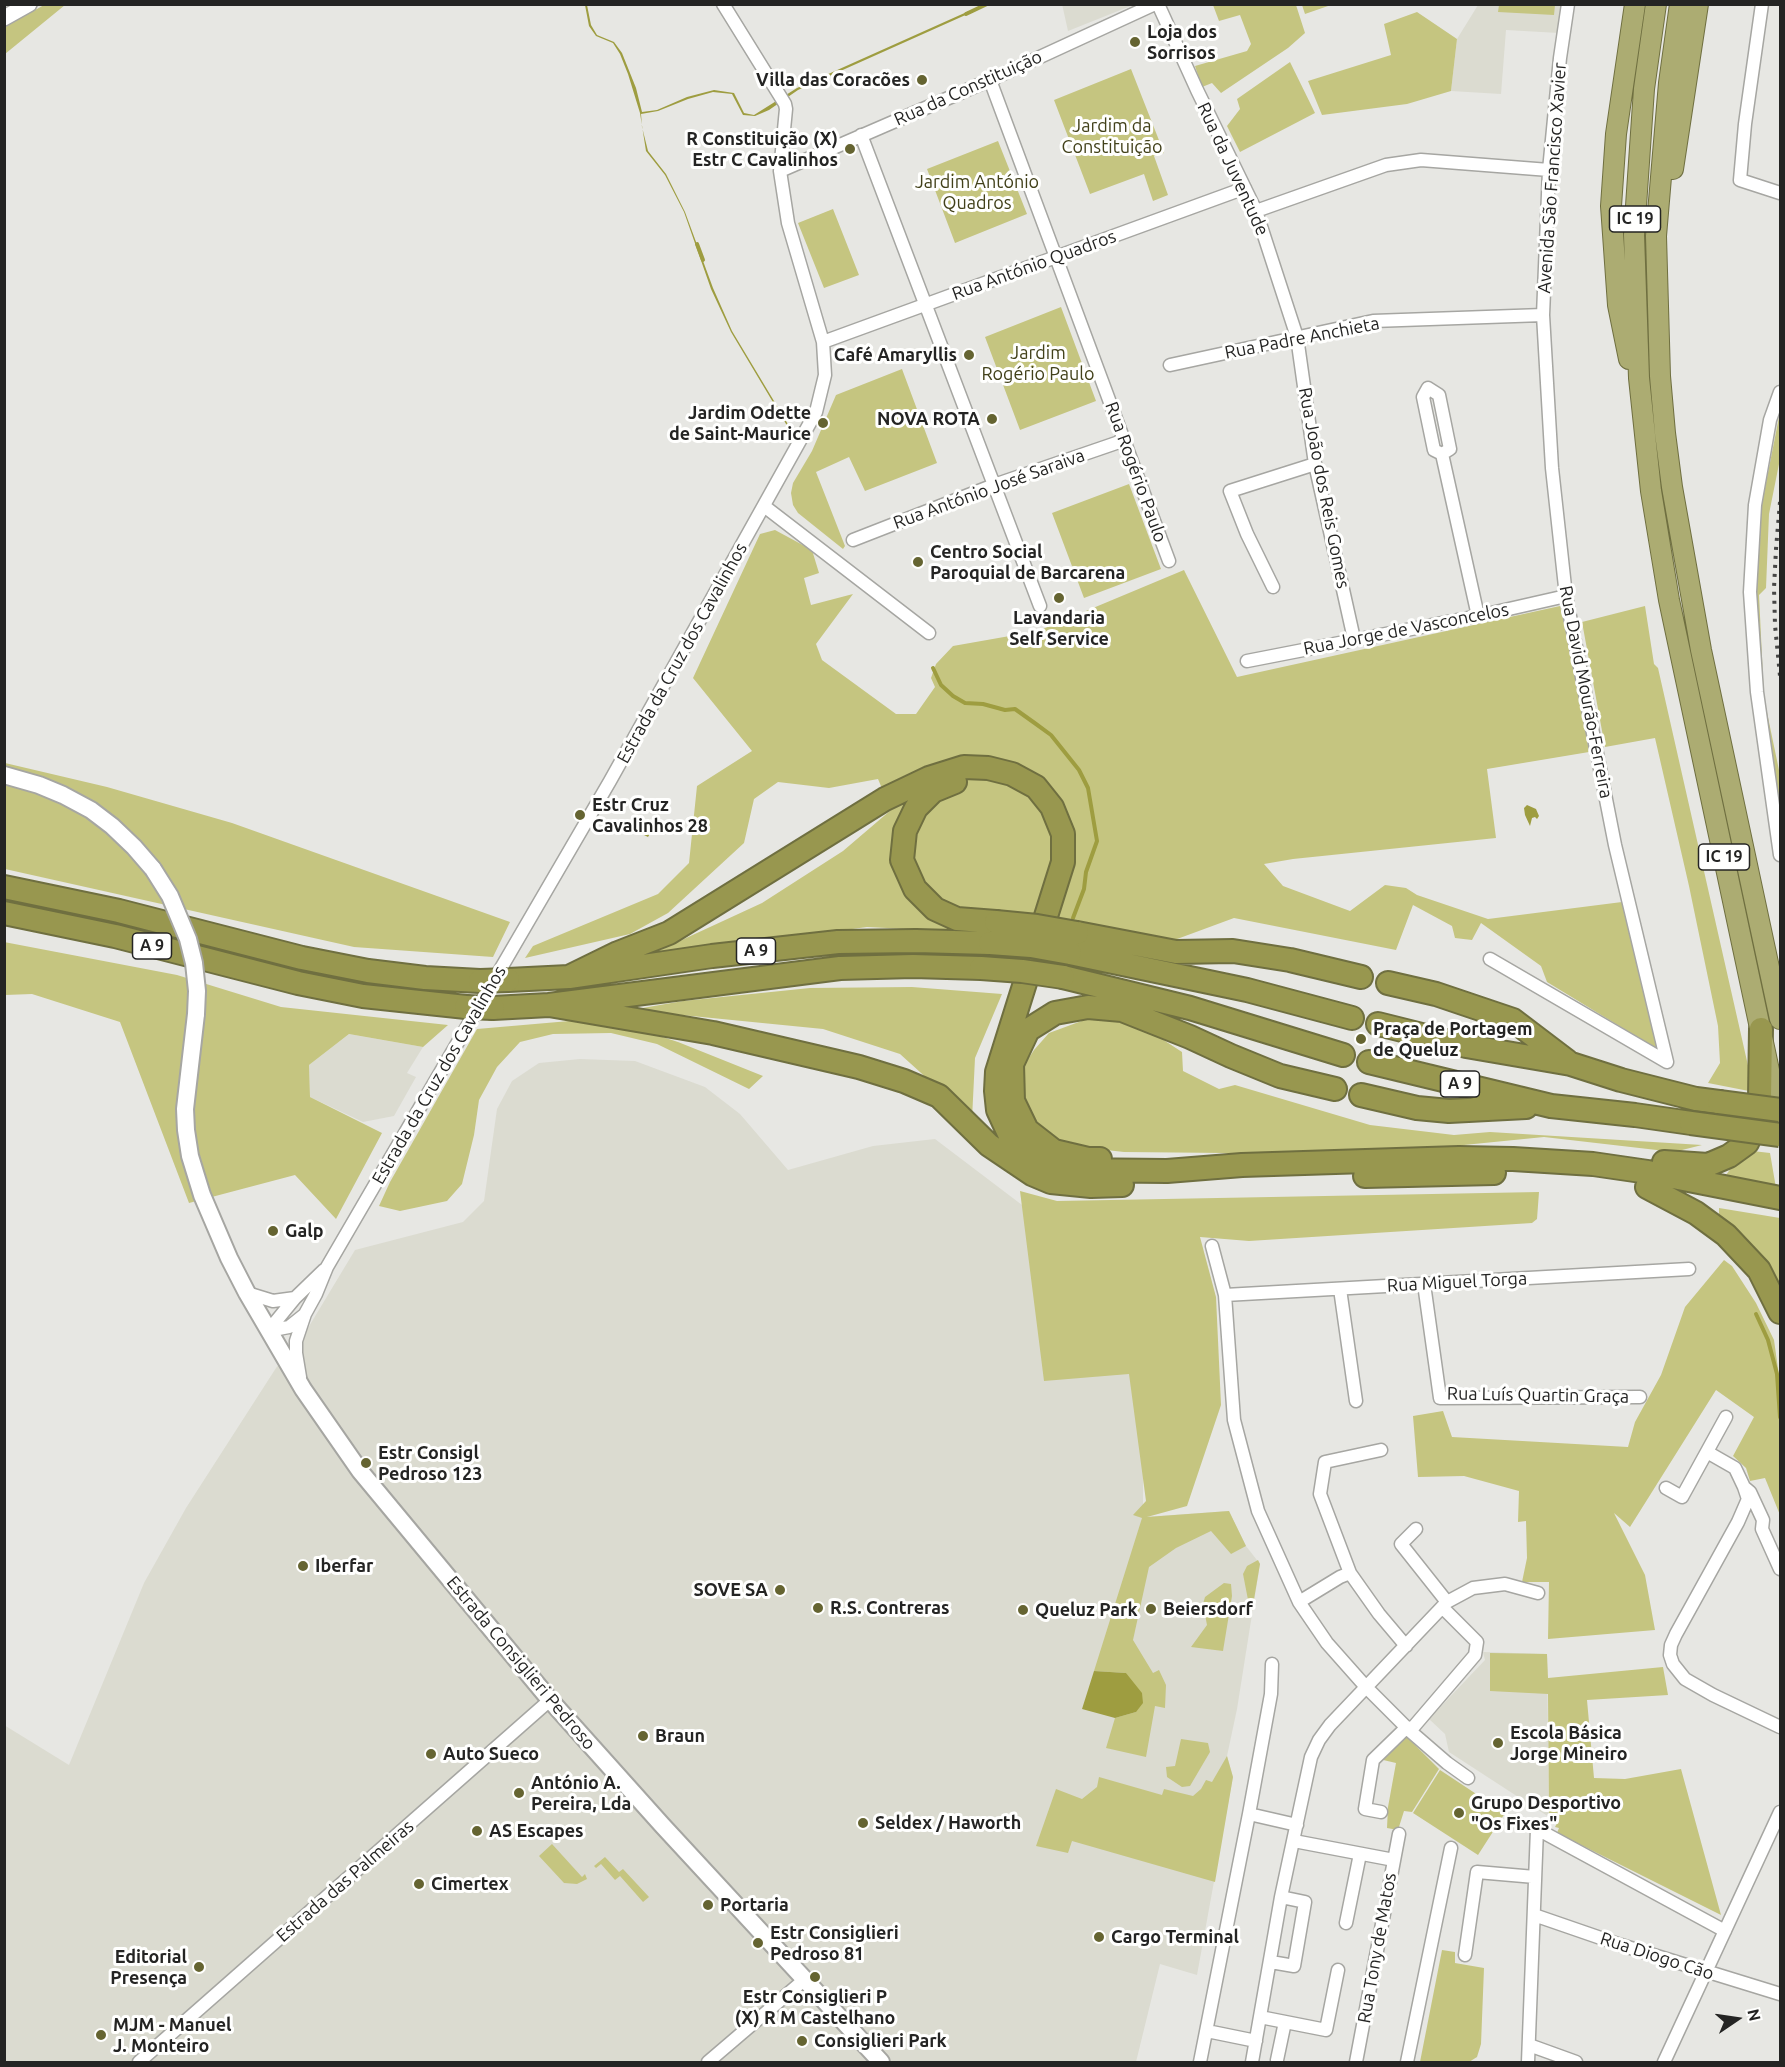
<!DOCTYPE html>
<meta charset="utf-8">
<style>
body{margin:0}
#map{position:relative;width:1785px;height:2067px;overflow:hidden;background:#e7e7e3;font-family:Ubuntu,sans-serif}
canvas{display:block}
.frame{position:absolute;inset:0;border:6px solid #242423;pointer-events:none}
.north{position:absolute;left:1707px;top:1989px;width:60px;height:60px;-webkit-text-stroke:4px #fffffe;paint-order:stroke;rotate:77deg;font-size:16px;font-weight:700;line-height:24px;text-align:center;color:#242423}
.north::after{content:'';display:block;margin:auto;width:21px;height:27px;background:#242423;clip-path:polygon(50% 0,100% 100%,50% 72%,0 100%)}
</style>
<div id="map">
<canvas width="1785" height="2067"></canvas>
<div class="frame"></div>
<div class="north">N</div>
</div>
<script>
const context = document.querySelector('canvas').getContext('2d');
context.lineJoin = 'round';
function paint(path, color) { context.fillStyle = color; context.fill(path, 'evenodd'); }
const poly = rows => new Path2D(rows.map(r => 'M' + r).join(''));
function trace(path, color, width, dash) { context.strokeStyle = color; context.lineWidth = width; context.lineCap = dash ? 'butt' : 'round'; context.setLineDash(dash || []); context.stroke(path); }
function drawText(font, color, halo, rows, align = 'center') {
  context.font = font + ' Ubuntu,sans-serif'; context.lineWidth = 6; context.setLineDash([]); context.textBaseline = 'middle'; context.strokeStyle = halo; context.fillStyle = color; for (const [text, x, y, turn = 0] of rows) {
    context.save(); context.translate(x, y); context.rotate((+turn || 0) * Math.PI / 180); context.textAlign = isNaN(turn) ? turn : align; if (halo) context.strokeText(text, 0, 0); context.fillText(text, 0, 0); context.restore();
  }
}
const built = poly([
 [1062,4,1133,4,1133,5,1068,31],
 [1478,5,1563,5,1559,33,1506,30,1501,94,1451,91,1457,39],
 [349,1034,423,1047,407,1073,416,1077,394,1116,363,1122,310,1097,309,1065],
 [580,1059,635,1061,705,1087,740,1114,788,1170,873,1146,935,1139,1026,1208,1143,1360,1143,1517,1229,1511,1246,1546,1260,1564,1237,1709,1227,1756,1233,1777,1197,1975,1160,1964,1136,2062,5,2062,4,1725,69,1765,144,1583,186,1508,276,1368,305,1333,355,1250,463,1222,484,1201,497,1109,512,1081,539,1063],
 [1483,1652,1547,1654,1549,1817,1449,1752,1445,1734,1429,1719,1485,1660]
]);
const green = poly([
 [44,5,65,5,5,54,5,27],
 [1213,5,1296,5,1305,33,1288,48,1221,93,1212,83,1202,87,1195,66,1247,51,1251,44,1240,15,1219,21],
 [1302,5,1302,4,1331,5,1305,14],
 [1499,5,1555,5,1554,15,1498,12],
 [1417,12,1457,39,1451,91,1407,104,1322,115,1308,81,1391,55,1384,24],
 [1290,62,1315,113,1240,152,1227,126,1240,109,1237,99],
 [1131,69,1164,153,1154,156,1168,195,1153,201,1144,174,1090,194,1054,100],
 [998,141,1027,214,955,243,927,169],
 [833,209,859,275,824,288,798,223],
 [1061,307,1096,401,1020,430,985,337],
 [902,369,937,463,865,491,849,457,816,472,845,546,843,549,798,513,793,505,791,493,793,483,812,451,836,395],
 [1780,412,1780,459,1769,514,1766,588,1759,595,1764,698,1780,775,1780,839,1761,697,1755,608,1760,513],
 [1129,484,1161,569,1084,598,1052,513],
 [775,530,812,550,819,573,804,578,811,605,853,594,816,644,822,660,896,714,916,714,935,687,931,678,936,664,953,646,1038,631,1184,570,1237,677,1560,606,1577,677,1589,752,1487,769,1496,838,1293,859,1264,864,1283,886,1350,911,1385,885,1406,888,1417,895,1488,919,1622,902,1657,1049,1547,982,1541,966,1481,923,1472,940,1455,938,1452,926,1413,905,1396,950,1234,918,1169,942,867,927,645,957,762,903,843,851,891,810,878,779,829,788,778,782,754,799,744,843,668,913,630,934,525,958,533,946,658,894,689,863,697,786,752,751,693,678,760,534],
 [1645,606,1654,664,1658,668,1754,1092,1708,1083,1720,1063,1718,1026,1689,886,1655,738,1605,747,1582,622],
 [5,763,107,787,232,823,510,922,493,957,354,947,5,869],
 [4,942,177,975,281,1007,448,1025,423,1047,349,1034,309,1065,310,1097,382,1133,336,1219,295,1175,189,1203,120,1022,32,994,5,995],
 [912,987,1002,994,975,1058,972,1119,900,1054,823,1029,631,1010,683,1001,810,988],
 [1107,1018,1142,1026,1182,1052,1183,1071,1219,1089,1235,1085,1370,1125,1454,1135,1490,1132,1702,1145,1674,1152,1544,1137,1444,1147,1327,1154,1124,1152,1062,1145,1034,1127,1024,1108,1020,1072,1034,1050,1049,1033,1087,1019],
 [581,1020,635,1028,678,1042,763,1076,749,1089,657,1044,611,1033,553,1034,520,1042,497,1067,479,1100,474,1135,462,1184,447,1201,400,1211,379,1206,390,1182,477,1029],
 [1744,1150,1770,1153,1776,1188,1721,1182],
 [1020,1191,1057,1201,1539,1192,1537,1219,1532,1223,1249,1241,1200,1237,1216,1297,1221,1405,1187,1506,1147,1517,1229,1511,1246,1546,1231,1554,1211,1531,1176,1548,1149,1567,1133,1640,1153,1673,1159,1670,1166,1685,1165,1708,1155,1706,1146,1757,1106,1748,1115,1718,1136,1712,1126,1673,1094,1671,1142,1518,1133,1515,1146,1501,1129,1374,1044,1381],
 [1719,1208,1780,1218,1780,1300,1719,1224],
 [1724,1260,1732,1266,1756,1303,1774,1340,1780,1383,1780,1515,1765,1478,1750,1481,1746,1468,1733,1456,1754,1417,1716,1390,1630,1527,1614,1513,1645,1575,1655,1630,1548,1639,1549,1582,1522,1582,1527,1558,1526,1521,1518,1522,1519,1491,1464,1476,1418,1477,1413,1416,1443,1411,1452,1437,1628,1447,1635,1422,1661,1375,1685,1307],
 [1258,1560,1260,1564,1252,1611,1249,1605,1243,1574,1247,1566],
 [1224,1583,1231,1584,1232,1596,1223,1651,1191,1647,1207,1625,1203,1604,1205,1597],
 [1490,1653,1547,1654,1548,1678,1663,1667,1668,1695,1587,1700,1594,1778,1625,1779,1681,1769,1721,1915,1557,1833,1559,1828,1555,1827,1558,1821,1549,1817,1548,1694,1490,1691],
 [1404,1734,1439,1769,1412,1812,1404,1811,1398,1830,1387,1828,1388,1807,1396,1763,1379,1759],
 [1181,1739,1208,1743,1210,1752,1190,1786,1182,1787,1167,1777,1166,1767,1175,1766],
 [1227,1756,1233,1777,1215,1882,1072,1841,1068,1853,1036,1846,1056,1789,1082,1799,1097,1787,1099,1777,1162,1795,1164,1789,1193,1796,1201,1789,1206,1780,1212,1782],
 [1440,1770,1505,1813,1478,1855,1413,1813],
 [552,1844,582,1877,585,1874,587,1879,577,1884,564,1883,539,1856],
 [605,1857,619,1872,623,1869,649,1897,643,1902,620,1876,615,1880,601,1864,596,1868,594,1866],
 [1442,1950,1455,1952,1455,1963,1484,1968,1481,2044,1477,2057,1469,2062,1420,2062]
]);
const water = poly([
 [585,5,587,5,591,25,597,35,614,42,622,53,636,88,642,112,657,110,687,97,714,90,734,93,744,113,754,115,797,88,969,11,970,13,798,90,769,110,755,116,743,115,732,94,713,92,688,99,658,111,641,114,642,127,648,151,666,174,685,212,713,288,732,331,789,426,789,429,731,332,711,289,684,212,665,175,646,151,640,113,628,74,620,54,613,43,596,36,589,26],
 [1527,805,1536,809,1539,816,1537,819,1535,817,1532,818,1530,826,1525,815,1524,808],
 [649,819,656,823,648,837,640,833],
 [1094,1671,1126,1673,1142,1693,1143,1703,1136,1712,1115,1718,1082,1709]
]);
const stream = poly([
 [966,14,987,4],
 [697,244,703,260],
 [933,668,941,685,953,696,965,703,983,704,1005,710,1015,709,1036,724,1051,735,1079,770,1088,788,1097,841,1086,872,1084,889,1073,918],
 [1756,1314,1768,1340,1777,1374,1780,1417]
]);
const minor = poly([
 [1158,4,1197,90,1256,211,1297,337,1315,464,1354,639],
 [1568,4,1560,58,1549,170,1543,315,1552,468,1566,596,1615,845,1667,1062],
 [1762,4,1745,124,1740,180,1780,193],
 [990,80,1169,561],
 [861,135,1040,606],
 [780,171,990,80,1155,4],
 [1256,211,1386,165,1421,160,1549,170],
 [823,342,1245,188],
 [1170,365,1373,321,1543,315],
 [1780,392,1770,420,1755,505,1750,592,1757,692,1780,855],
 [1442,454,1434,450,1423,397,1428,388,1439,395,1450,449,1442,454,1478,616],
 [764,506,929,633],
 [853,540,994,485,1125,440],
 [1273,587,1247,534,1230,491,1315,464],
 [1247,661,1478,616,1566,596],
 [1490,959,1667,1062],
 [1212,1246,1225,1295,1234,1420,1258,1511,1299,1602,1327,1643,1366,1687,1410,1731,1447,1763,1468,1778],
 [1424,1284,1440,1398,1640,1397],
 [1340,1289,1356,1401],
 [247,1293,273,1301,295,1298],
 [1225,1295,1689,1269],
 [268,1331,295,1298,324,1270],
 [268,1331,289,1327,304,1315],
 [300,1377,296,1353,296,1341,305,1314,316,1294,327,1267,610,781,816,412,825,375,823,342,788,223,780,171,786,109,785,104,723,4],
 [1707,1452,1735,1468,1744,1487,1750,1492,1763,1520,1762,1529,1780,1569],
 [1744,1487,1748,1499,1738,1522,1676,1634,1671,1645,1670,1655,1673,1664,1685,1679,1713,1695,1780,1727],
 [1666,1488,1682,1497,1726,1417],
 [1416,1529,1401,1544,1447,1602],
 [1350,1573,1320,1494,1325,1462,1381,1450],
 [1299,1602,1340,1577,1350,1573,1379,1614,1406,1646],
 [1410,1731,1475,1655,1477,1642,1442,1607],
 [1381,1812,1365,1809,1373,1760,1407,1727],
 [1249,1814,1297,1825],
 [1294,1841,1394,1860],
 [1534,1915,1621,1945,1780,1994],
 [1346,1923,1360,1854],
 [1465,1955,1477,1872,1535,1877],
 [1271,1962,1294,1966,1305,1902,1281,1897],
 [1260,2017,1326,2030,1338,1970],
 [1207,2031,1256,2041],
 [1529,2045,1576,2062],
 [1277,2060,1285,2022],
 [139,2062,550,1700],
 [708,2062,804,1980],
 [1200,2062,1249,1814,1271,1694,1272,1664],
 [1252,2062,1281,1897,1311,1757,1319,1740,1330,1725,1447,1602,1473,1588,1505,1584,1538,1593],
 [1356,2062,1399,1834],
 [1407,2062,1451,1848],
 [1528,2062,1537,1829,1725,1931],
 [1664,2062,1780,1812]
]);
const tertiary = poly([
 [4,18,29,4]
]);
const secondary = poly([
 [4,775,39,785,63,795,91,810,112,826,134,847,153,869],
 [196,1014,185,1109,186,1130,190,1156,202,1195,229,1258,247,1293,303,1389,360,1471,550,1700,662,1825,881,2062]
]);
const trunk = poly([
 [1656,4,1644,89,1634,235,1639,378,1651,491,1669,600,1780,1122],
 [1680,4,1669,83,1656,236,1660,376,1665,433,1672,487,1701,650,1780,1019],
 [1673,169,1698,4],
 [1629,359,1618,305,1611,206,1616,134,1635,4]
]);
const motorway = poly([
 [955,782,933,791,916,808,905,831,902,860,915,889,935,909,957,919,996,922],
 [4,887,119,911,302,958,368,971,425,978,480,981],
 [4,913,115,936,298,983,363,996,466,1007],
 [1077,933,1176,952,1233,951,1290,960,1361,977],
 [1070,953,1247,990,1352,1018],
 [569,977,618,953,669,933,885,799,929,778,964,767,988,768,1012,774,1036,787,1052,807,1063,834,1063,862,997,1072,996,1091,998,1110,1010,1136,1023,1150,1038,1162,1064,1170,1167,1171,1242,1165,1459,1158,1513,1159,1593,1164,1648,1172,1780,1198],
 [1063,977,1190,1008,1343,1055],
 [508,980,569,977,712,956,838,942,916,941,990,943],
 [1388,983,1436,994,1513,1020,1567,1061],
 [549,1005,713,1033,859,1067,904,1081,939,1096,989,1145,1032,1174,1051,1182,1091,1186,1122,1185],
 [493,1008,549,1005,840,968,913,966,981,968],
 [1378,1024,1466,1046,1571,1064,1621,1080,1696,1099,1719,1102],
 [1369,1062,1551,1106,1635,1115,1691,1123],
 [1361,1095,1417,1108,1449,1111,1526,1107],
 [1100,1159,1088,1159,1054,1151,1027,1130,1013,1101,1012,1064,1028,1030,1055,1013,1088,1007,1122,1010,1190,1037,1231,1056,1280,1076,1335,1089],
 [1664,1162,1708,1165,1729,1156,1747,1143,1756,1124,1760,1098,1761,1029],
 [1365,1176,1494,1173],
 [1647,1187,1696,1213,1726,1235,1759,1270,1780,1312]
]);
const rail = poly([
 [1780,502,1776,549,1774,588,1775,625,1780,676]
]);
const secondaryBridge = poly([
 [153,869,170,896,188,939,194,963,197,991,196,1014]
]);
const motorwayBridge = poly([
 [996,922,1037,926,1077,933],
 [990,943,1031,946,1070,953],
 [981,968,1022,971,1063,977],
 [480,981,508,980],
 [466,1007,493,1008],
 [1719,1102,1780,1110],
 [1691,1123,1780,1135]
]);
const markers = [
 [1135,42,6,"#656431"],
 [922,80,6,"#656431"],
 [850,149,6,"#656431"],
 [969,355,6,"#656431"],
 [992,419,6,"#656431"],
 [823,423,6,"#656431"],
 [918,562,6,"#656431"],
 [1059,598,6,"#656431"],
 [580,815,6,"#656431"],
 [1361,1039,6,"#656431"],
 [273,1231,6,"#656431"],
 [366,1463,6,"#656431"],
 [303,1566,6,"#656431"],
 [780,1590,6,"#656431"],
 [818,1608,6,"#656431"],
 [1151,1609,6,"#656431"],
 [1023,1610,6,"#656431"],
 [643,1736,6,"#656431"],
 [1498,1743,6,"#656431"],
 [431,1754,6,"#656431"],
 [519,1793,6,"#656431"],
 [1459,1813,6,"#656431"],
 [863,1823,6,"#656431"],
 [477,1831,6,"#656431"],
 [419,1884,6,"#656431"],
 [708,1905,6,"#656431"],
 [1099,1937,6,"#656431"],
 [758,1943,6,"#656431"],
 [199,1967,6,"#656431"],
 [815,1977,6,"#656431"],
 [101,2035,6,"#656431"],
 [802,2041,6,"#656431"]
];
const shields = [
 [1635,219,51],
 [1724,857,51],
 [152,946,39],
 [756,951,39],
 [1460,1084,39]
];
const shieldNames = [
 ["IC 19",1635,219],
 ["IC 19",1724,857],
 ["A 9",152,946],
 ["A 9",756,951],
 ["A 9",1460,1084]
];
const poiNames = [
 ["Loja dos",1147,32],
 ["Sorrisos",1147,53],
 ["Villa das Coracões",910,80,"right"],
 ["R Constituição (X)",838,139,"right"],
 ["Estr C Cavalinhos",838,160,"right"],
 ["Café Amaryllis",957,355,"right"],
 ["Jardim Odette",811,413,"right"],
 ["de Saint-Maurice",811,434,"right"],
 ["NOVA ROTA",980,419,"right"],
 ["Centro Social",930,552],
 ["Paroquial de Barcarena",930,573],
 ["Lavandaria",1059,618,"center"],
 ["Self Service",1059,639,"center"],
 ["Estr Cruz",592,805],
 ["Cavalinhos 28",592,826],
 ["Praça de Portagem",1373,1029],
 ["de Queluz",1373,1050],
 ["Galp",285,1231],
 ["Estr Consigl",378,1453],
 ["Pedroso 123",378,1474],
 ["Iberfar",315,1566],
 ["SOVE SA",768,1590,"right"],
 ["R.S. Contreras",830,1608],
 ["Beiersdorf",1163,1609],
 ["Queluz Park",1035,1610],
 ["Escola Básica",1510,1733],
 ["Jorge Mineiro",1510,1754],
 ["Braun",655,1736],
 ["Auto Sueco",443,1754],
 ["António A.",531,1783],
 ["Pereira, Lda",531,1804],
 ["Grupo Desportivo",1471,1803],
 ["\"Os Fixes\"",1471,1824],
 ["Seldex / Haworth",875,1823],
 ["AS Escapes",489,1831],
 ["Cimertex",431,1884],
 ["Portaria",720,1905],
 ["Estr Consiglieri",770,1933],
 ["Pedroso 81",770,1954],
 ["Cargo Terminal",1111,1937],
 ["Editorial",187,1957,"right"],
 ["Presença",187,1978,"right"],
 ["Estr Consiglieri P",815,1997,"center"],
 ["(X) R M Castelhano",815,2018,"center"],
 ["MJM - Manuel",113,2025],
 ["J. Monteiro",113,2046],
 ["Consiglieri Park",814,2041]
];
const streetNames = [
 ["Rua da Constituição",968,88,-24],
 ["Rua da Juventude",1233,169,65],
 ["Avenida São Francisco Xavier",1552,178,-86],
 ["Rua António Quadros",1034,265,-20],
 ["Rua Padre Anchieta",1302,338,-11],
 ["Rua Rogério Paulo",1136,472,70],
 ["Rua João dos Reis Gomes",1324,488,79],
 ["Rua António José Saraiva",989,489,-20],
 ["Rua Jorge de Vasconcelos",1406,629,-11],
 ["Estrada da Cruz dos Cavalinhos",682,653,-61],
 ["Rua David Mourão-Ferreira",1586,692,79],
 ["Estrada da Cruz dos Cavalinhos",439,1075,-60],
 ["Rua Miguel Torga",1457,1282,-3],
 ["Rua Luís Quartin Graça",1538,1395,1],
 ["Estrada Consiglieri Pedroso",521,1663,50],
 ["Estrada das Palmeiras",345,1881,-41],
 ["Rua Tony de Matos",1377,1948,-80],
 ["Rua Diogo Cão",1657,1956,18]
];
const parkNames = [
 ["Jardim da",1112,126],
 ["Constituição",1112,147],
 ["Jardim António",977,182],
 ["Quadros",977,203],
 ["Jardim",1038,353],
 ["Rogério Paulo",1038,374]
];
paint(built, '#dbdbd0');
paint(green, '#c5c580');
paint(water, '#9e9d40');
trace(stream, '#9e9d40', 4);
trace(minor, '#a6a6a2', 15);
trace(tertiary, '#a6a6a2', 18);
trace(secondary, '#a6a6a2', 20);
trace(trunk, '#6f6f40', 22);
trace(motorway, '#6f6f40', 26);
trace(minor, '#fff', 12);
trace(tertiary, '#fff', 15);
trace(secondary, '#fff', 16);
trace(trunk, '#acac72', 20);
trace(motorway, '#98974f', 22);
trace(rail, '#464645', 4, [3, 6]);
trace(secondaryBridge, '#a6a6a2', 20, []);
trace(motorwayBridge, '#6f6f40', 26, []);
trace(secondaryBridge, '#fff', 16);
trace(motorwayBridge, '#98974f', 22);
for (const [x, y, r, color] of markers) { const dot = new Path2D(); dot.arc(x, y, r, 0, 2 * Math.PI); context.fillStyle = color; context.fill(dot); trace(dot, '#fffffe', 2); }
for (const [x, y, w] of shields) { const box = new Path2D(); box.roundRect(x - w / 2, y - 13, w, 26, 4.5); context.fillStyle = '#fffffe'; context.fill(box); trace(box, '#242423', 1.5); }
drawText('bold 16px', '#242423', null, shieldNames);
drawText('bold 18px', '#242423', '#fffffe', poiNames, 'left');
drawText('18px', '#242423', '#fffffe', streetNames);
drawText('18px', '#42411a', '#fffffe', parkNames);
</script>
